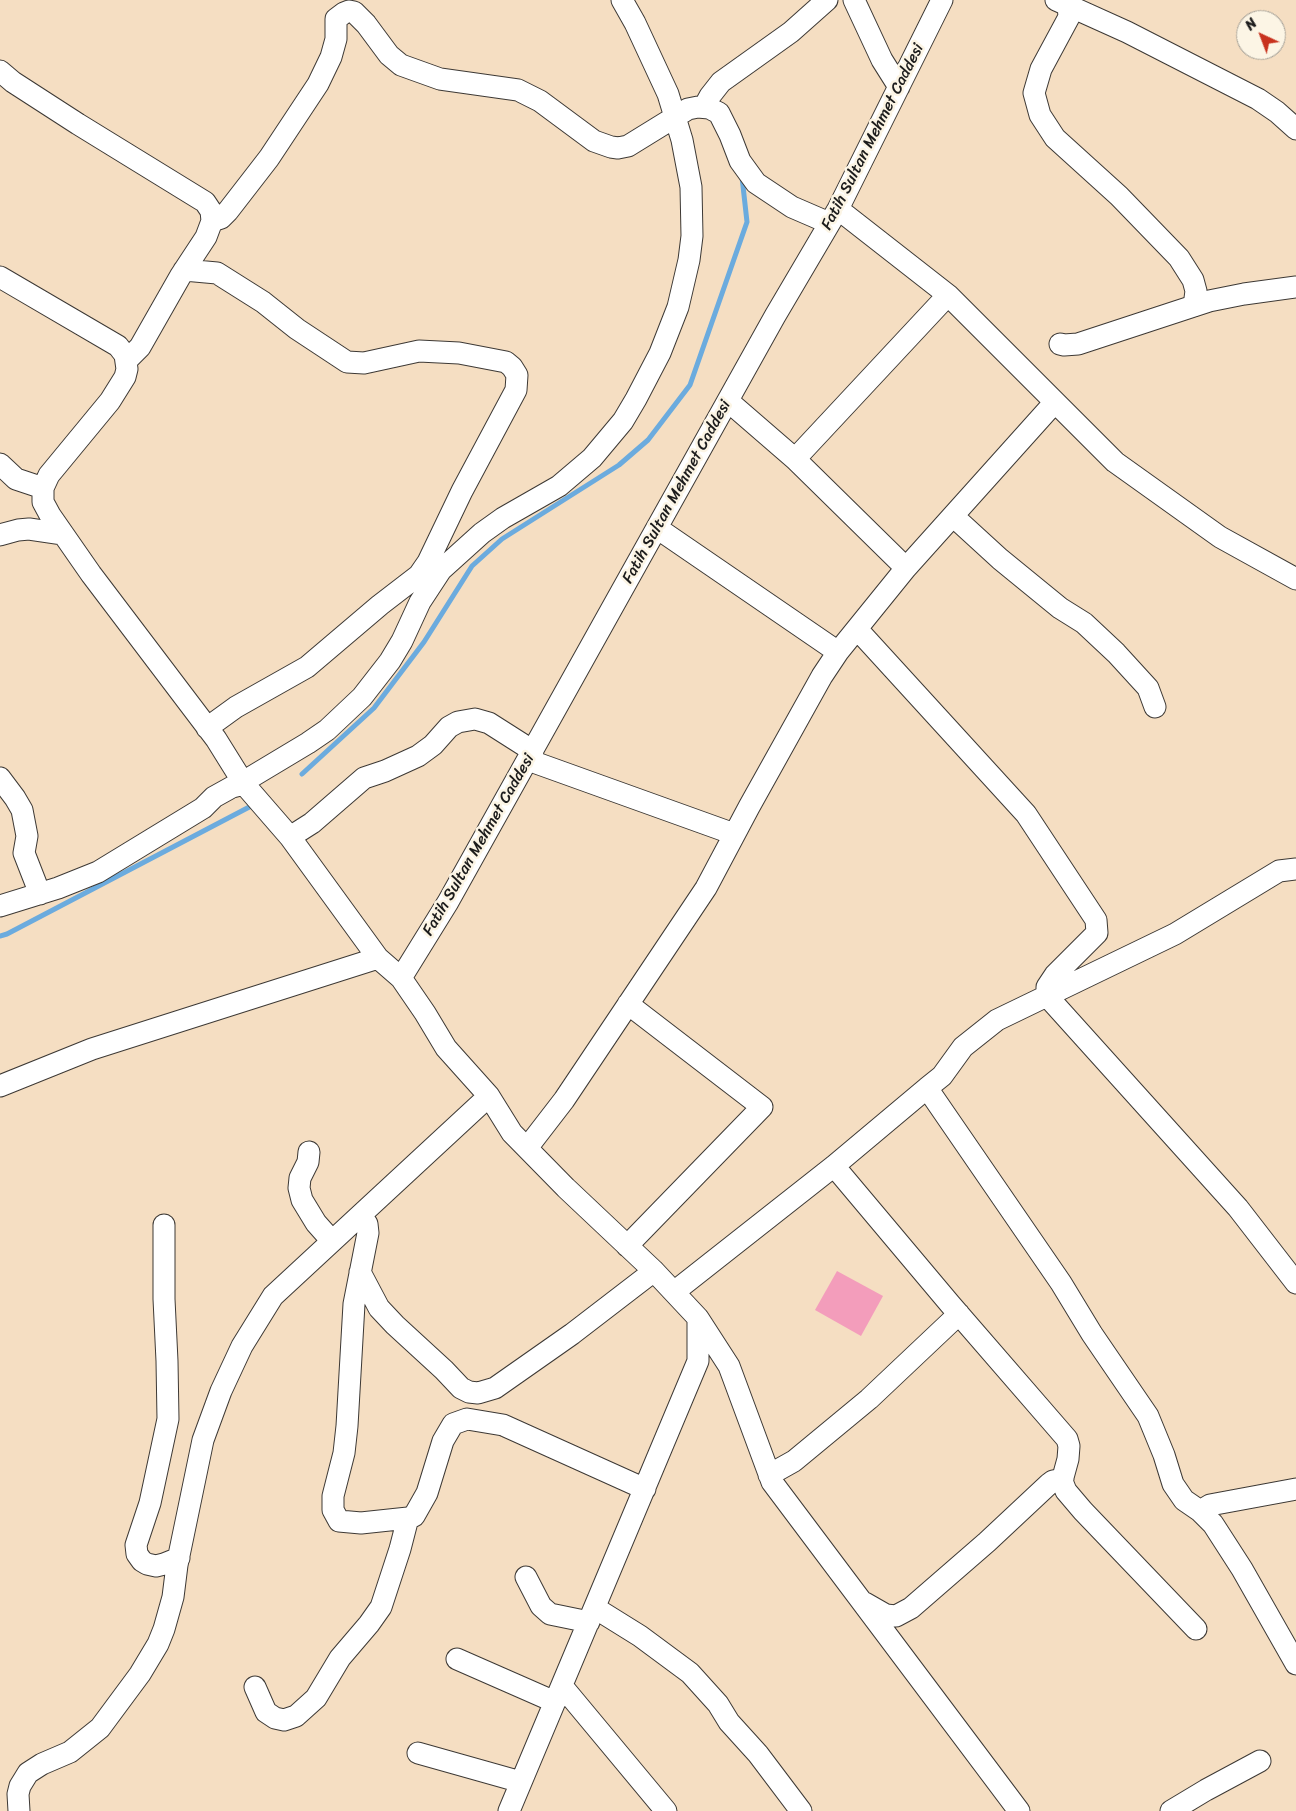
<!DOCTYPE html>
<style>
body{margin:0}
#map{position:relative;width:1296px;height:1811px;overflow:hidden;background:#f5dec2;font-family:Sriracha,sans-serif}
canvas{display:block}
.north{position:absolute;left:1236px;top:10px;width:50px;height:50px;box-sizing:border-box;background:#fcf5e5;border:1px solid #a29e95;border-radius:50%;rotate:317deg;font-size:14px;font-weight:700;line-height:20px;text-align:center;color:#1c1c1c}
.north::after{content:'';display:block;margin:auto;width:18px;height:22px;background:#c8321e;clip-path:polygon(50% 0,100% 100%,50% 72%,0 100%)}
</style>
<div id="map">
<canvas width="1296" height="1811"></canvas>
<div class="north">N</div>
</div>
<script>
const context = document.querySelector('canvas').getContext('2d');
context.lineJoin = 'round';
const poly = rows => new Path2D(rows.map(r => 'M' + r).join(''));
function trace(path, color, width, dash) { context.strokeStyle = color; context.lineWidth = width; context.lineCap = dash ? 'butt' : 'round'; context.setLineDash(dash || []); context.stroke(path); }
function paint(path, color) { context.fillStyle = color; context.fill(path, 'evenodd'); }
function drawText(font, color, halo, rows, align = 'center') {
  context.font = font + ' Sriracha,sans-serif'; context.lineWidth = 5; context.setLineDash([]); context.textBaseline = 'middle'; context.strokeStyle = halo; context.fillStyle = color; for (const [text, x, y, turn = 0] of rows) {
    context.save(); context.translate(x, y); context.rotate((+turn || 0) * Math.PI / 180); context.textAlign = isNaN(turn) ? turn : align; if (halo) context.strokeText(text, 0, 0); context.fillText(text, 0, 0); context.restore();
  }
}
const stream = poly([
 [302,774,374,708,424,642,472,566,502,539,619,465,648,440,690,385,747,222,742,177],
 [0,936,7,934,255,804]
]);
const building = poly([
 [837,1271,883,1296,861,1336,815,1310]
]);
const minor = poly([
 [854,0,882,60,899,87],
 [1056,0,1127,32,1258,99,1277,112,1296,129],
 [1068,5,1069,17,1041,69,1034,93,1040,115,1055,138,1119,196,1179,258,1193,280,1196,291,1194,306],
 [0,71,13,82,78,124,200,199,205,202,211,211,212,221,206,237,181,275,140,347,126,361],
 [704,107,710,96,721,82,791,32,827,0],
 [838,209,948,295,1115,462,1220,537,1296,579],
 [212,221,221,218,228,211,269,158,318,84,331,57,336,39,336,19,344,13,349,11,354,12,366,24,389,55,401,65,440,79,518,90,540,101,594,141,611,147,618,148,628,146,688,109,698,107,709,108,719,113,730,135,740,161,756,183,792,207,829,223],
 [184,270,217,273,263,302,297,329,347,362,364,363,419,351,459,353,506,362,512,367,517,375,516,390,462,491,428,562,419,575,380,605,307,667,236,707,207,728],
 [0,277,118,346,125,355,127,369,125,377,110,401,49,475,43,488,43,502,50,515,91,574,216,739,244,784,253,776,308,743,327,730,362,697,390,661,402,641,420,602,441,570,482,533,503,518,559,486,592,458,623,421,636,399,660,353,678,307,689,260,692,236,691,187,682,140,668,94,635,23,622,0],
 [1060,344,1064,345,1078,344,1209,301,1244,294,1296,287],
 [728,401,795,459,906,568],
 [795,459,948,295],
 [0,464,16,479,43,488],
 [953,516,1000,559,1060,608,1084,623,1116,653,1148,688,1155,707],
 [657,528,838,652],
 [0,535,18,530,29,529,63,534],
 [857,629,1026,814,1096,920,1097,933,1055,975,1047,987,1047,996,1238,1208,1296,1283],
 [528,760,734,834],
 [0,778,15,798,22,810,27,836,24,853,40,894],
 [290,837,312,823,364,778,385,771,418,756,433,745,449,727,458,722,475,719,489,723,533,751],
 [0,906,58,888,98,872,203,808,214,797,232,787,244,784,290,837,378,958,401,978,425,1013,446,1048,489,1096,512,1133,566,1188,654,1271,698,1318,698,1361,509,1811],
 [401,978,448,902,775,316,838,209,942,0],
 [0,1086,92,1049,378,958],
 [927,1088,1061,1283,1092,1334,1148,1416,1164,1455,1173,1484,1184,1500,1200,1511,1213,1524,1242,1569,1296,1664],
 [527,1148,564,1100,706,888,749,807,822,676,838,652,906,568,1055,402],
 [309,1152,308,1162,300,1178,299,1188,302,1200,316,1223,332,1241],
 [834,1166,950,1304,1067,1439,1069,1446,1068,1459,1062,1481,1066,1491,1083,1511,1196,1629],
 [361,1215,367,1224,368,1233,354,1304,347,1426,344,1453,333,1496,333,1510,339,1521,361,1523,408,1518,414,1516,427,1493,443,1441,453,1424,467,1419,503,1425,645,1489],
 [164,1225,164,1299,167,1361,168,1419,150,1503,136,1545,137,1554,142,1561,147,1564,156,1566,164,1564,179,1558],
 [627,1246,762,1107,628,1004],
 [360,1272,379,1308,395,1325,444,1370,461,1388,469,1392,478,1393,495,1388,572,1334,654,1271],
 [674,1292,834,1166,927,1088,942,1076,963,1047,997,1020,1175,934,1279,871,1296,869],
 [698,1318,729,1366,772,1482,1019,1811],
 [769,1475,794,1461,869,1399,959,1314],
 [1200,1511,1210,1505,1296,1489],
 [526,1577,541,1606,550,1614,589,1622],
 [865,1603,886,1615,896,1616,911,1608,987,1542,1049,1484,1053,1481,1063,1479],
 [595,1608,640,1636,690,1673,718,1704,729,1722,758,1754,801,1811],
 [457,1659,555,1702],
 [562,1686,666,1811],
 [255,1687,266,1712,275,1718,284,1720,296,1716,316,1698,340,1658,369,1624,381,1607,400,1549,408,1518],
 [418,1753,521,1782],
 [19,1811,18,1794,20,1786,28,1773,42,1764,70,1752,100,1728,140,1674,158,1644,164,1629,173,1597,177,1565,203,1440,221,1391,242,1346,273,1296,489,1096],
 [1171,1811,1206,1790,1260,1761]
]);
const streetNames = [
 ["Fatih Sultan Mehmet Caddesi",873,137,-63],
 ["Fatih Sultan Mehmet Caddesi",677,492,-61],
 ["Fatih Sultan Mehmet Caddesi",479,845,-60]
];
trace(stream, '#6babde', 5);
paint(building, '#f39dbb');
trace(minor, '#3d3935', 23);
trace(minor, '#fff', 21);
drawText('16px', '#1c1c1c', '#fcf5e5', streetNames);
</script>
